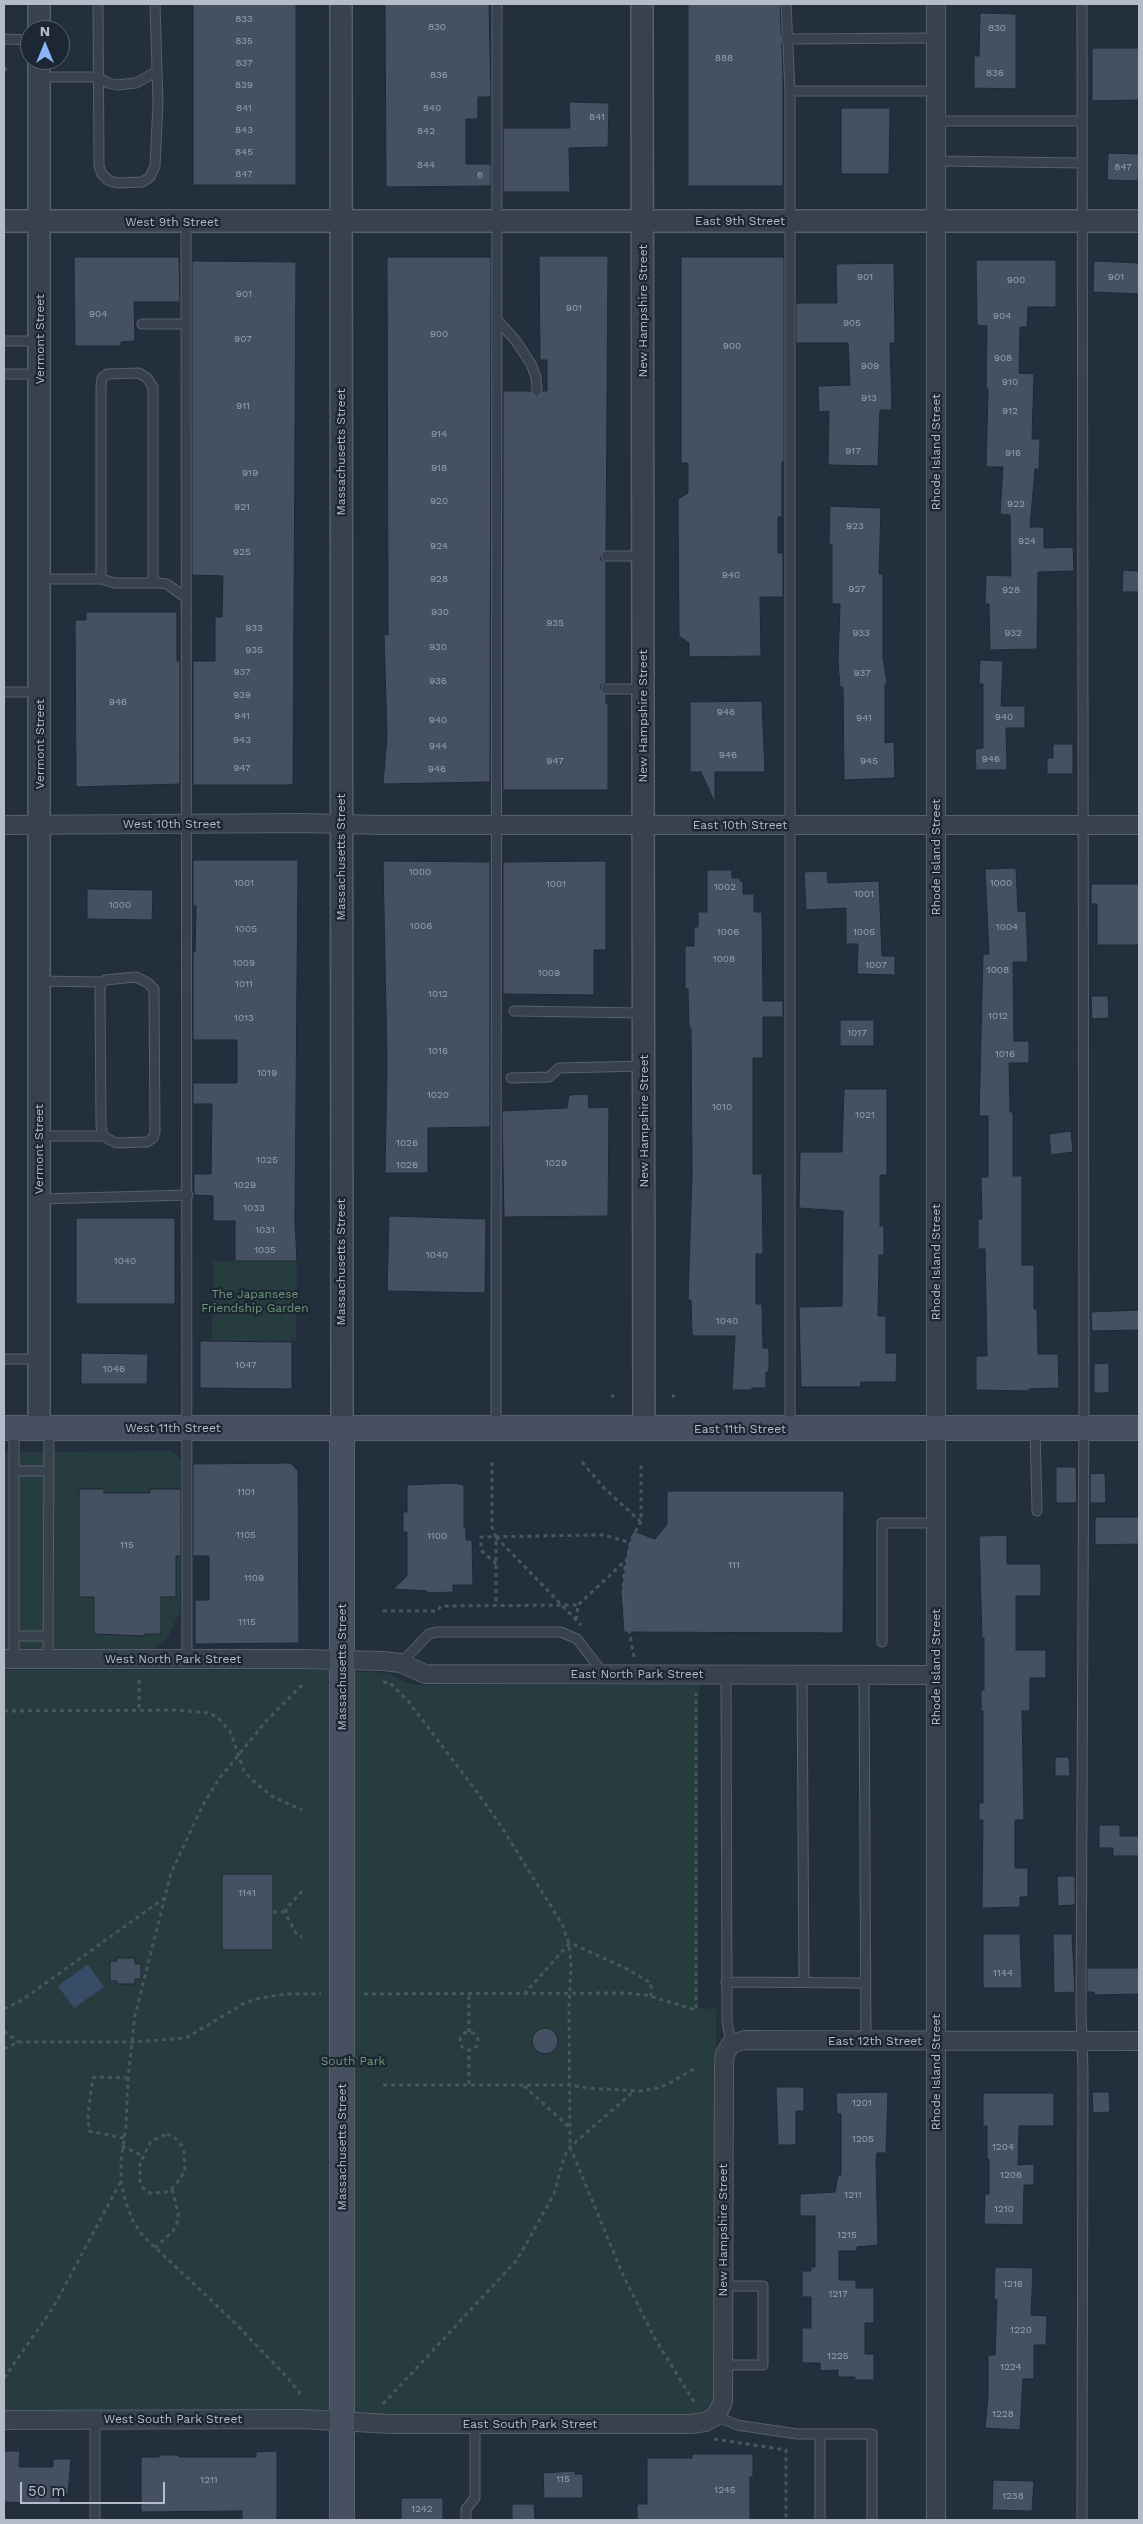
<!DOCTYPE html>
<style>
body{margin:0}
#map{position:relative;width:1143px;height:2524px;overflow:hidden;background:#242f3e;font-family:"Work Sans",sans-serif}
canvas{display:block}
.frame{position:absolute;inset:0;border:5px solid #b4bcc9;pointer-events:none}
.north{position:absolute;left:20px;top:20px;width:50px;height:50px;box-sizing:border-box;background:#1d2633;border:1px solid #59626f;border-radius:50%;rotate:0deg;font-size:14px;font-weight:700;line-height:20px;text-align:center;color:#b4bcc9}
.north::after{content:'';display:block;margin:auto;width:18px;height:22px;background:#8ab4f8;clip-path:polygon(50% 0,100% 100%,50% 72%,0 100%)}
.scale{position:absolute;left:20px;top:2482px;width:145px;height:22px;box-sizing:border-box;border:2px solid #b4bcc9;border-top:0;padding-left:6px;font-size:15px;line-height:18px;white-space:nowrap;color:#b4bcc9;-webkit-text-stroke:4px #1d2633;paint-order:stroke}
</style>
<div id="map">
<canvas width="1143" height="2524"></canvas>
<div class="frame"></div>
<div class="north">N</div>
<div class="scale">50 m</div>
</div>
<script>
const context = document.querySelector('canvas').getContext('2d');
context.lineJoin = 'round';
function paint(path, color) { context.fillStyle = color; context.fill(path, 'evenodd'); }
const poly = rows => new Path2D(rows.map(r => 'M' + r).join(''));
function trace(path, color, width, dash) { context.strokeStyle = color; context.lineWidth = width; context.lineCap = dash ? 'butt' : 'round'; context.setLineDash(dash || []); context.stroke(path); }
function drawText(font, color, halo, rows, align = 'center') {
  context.font = font + ' "Work Sans",sans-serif'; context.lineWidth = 4.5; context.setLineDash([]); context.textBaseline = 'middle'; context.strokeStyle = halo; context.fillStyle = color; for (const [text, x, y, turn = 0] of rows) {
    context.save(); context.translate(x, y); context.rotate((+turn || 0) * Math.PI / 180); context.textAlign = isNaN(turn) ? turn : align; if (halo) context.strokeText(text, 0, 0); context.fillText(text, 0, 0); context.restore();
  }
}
const green = poly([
 [213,1261,297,1261,296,1341,212,1341],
 [173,1451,181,1461,180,1611,168,1637,154,1649,144,1651,4,1651,4,1452],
 [298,1669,388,1673,404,1682,419,1685,699,1685,698,2008,716,2009,714,2397,713,2404,706,2413,693,2415,379,2415,305,2410,4,2411,4,1670]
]);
const water = poly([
 [88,1964,104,1987,74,2008,58,1986]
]);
const building = poly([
 [193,4,296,4,296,185,193,185,193,4],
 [385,4,489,4,491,97,478,97,478,119,466,119,466,164,491,164,491,186,386,187,385,4],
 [688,4,780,4,783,73,783,186,688,186,688,4],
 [980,13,1016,14,1016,89,974,88,974,56,979,56,980,13],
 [1092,48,1139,48,1139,100,1092,101,1092,48],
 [569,102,609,103,608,147,569,148,570,192,503,192,503,128,570,128,569,102],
 [841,108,890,108,889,174,841,174,841,108],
 [1108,153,1139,154,1138,181,1107,180,1108,153],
 [539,256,608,256,606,550,600,556,601,560,606,562,606,683,601,685,600,689,606,695,606,703,608,703,608,790,503,790,503,391,531,391,537,397,543,391,547,391,547,360,540,360,539,256],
 [74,257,179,257,180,302,134,302,135,341,121,342,121,346,75,346,74,257],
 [387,257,491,257,490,782,383,784,387,736,384,634,388,635,387,257],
 [681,257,784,257,784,462,782,462,782,517,778,517,778,553,783,553,783,597,760,597,761,656,689,657,689,643,679,636,678,499,688,493,688,463,681,463,681,257],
 [976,260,1056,260,1056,307,1028,307,1027,327,1020,327,1019,373,1034,374,1032,439,1040,439,1039,469,1035,469,1030,527,1044,527,1044,548,1073,547,1074,571,1038,572,1037,649,990,650,989,604,985,604,986,575,1011,576,1010,515,1000,514,1003,467,986,467,988,389,986,389,987,326,977,325,976,260],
 [192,261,296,262,293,785,193,785,193,661,215,661,215,617,222,617,223,576,192,575,192,261],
 [1094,261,1139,263,1139,294,1093,292,1094,261],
 [894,263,895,343,890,343,892,410,880,410,878,466,828,465,829,411,819,412,818,386,850,385,848,343,796,343,796,303,837,303,836,264,894,263],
 [830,506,881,508,879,574,883,574,883,658,887,683,885,684,885,743,894,742,895,778,844,780,843,687,840,687,838,662,840,604,832,604,832,545,829,545,830,506],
 [1123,570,1139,571,1139,592,1122,592,1123,570],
 [86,612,177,612,177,661,180,661,180,784,76,787,75,620,86,620,86,612],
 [980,660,1003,661,1001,706,1025,706,1025,728,1006,728,1007,770,976,770,975,749,983,748,983,684,979,684,980,660],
 [762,701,765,772,715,772,715,803,701,772,690,772,690,702,762,701],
 [1053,744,1073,744,1073,774,1047,774,1047,758,1053,758,1053,744],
 [193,860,298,860,295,1221,297,1261,235,1261,235,1221,213,1221,213,1196,194,1195,194,1174,211,1174,212,1104,193,1104,193,1083,237,1083,237,1040,193,1040,193,952,195,952,196,906,193,906,193,860],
 [383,861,490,862,490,1127,428,1128,428,1173,385,1173,387,1062,383,861],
 [606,861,606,950,594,950,594,995,503,994,503,862,606,861],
 [1016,868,1018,912,1026,911,1028,962,1013,962,1014,1041,1029,1041,1029,1063,1009,1063,1010,1112,1013,1112,1013,1176,1022,1176,1022,1265,1034,1265,1034,1309,1037,1309,1038,1354,1058,1354,1059,1388,1029,1389,1029,1391,976,1390,976,1356,987,1356,985,1249,978,1249,978,1219,982,1219,981,1177,988,1177,988,1116,979,1116,983,954,989,954,985,869,1016,868],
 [707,870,732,870,732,878,740,878,740,881,743,881,743,894,754,894,754,912,762,912,763,1001,783,1001,783,1017,763,1017,763,1058,753,1058,753,1174,762,1174,763,1254,756,1254,756,1304,762,1304,763,1348,769,1348,769,1372,766,1372,766,1388,752,1388,751,1390,732,1390,735,1336,694,1336,692,1334,691,1300,688,1300,692,1174,691,1028,689,1028,688,989,685,989,685,946,694,946,694,927,698,927,698,912,707,912,707,870],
 [827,871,828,883,879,881,882,956,895,956,895,975,857,974,858,944,846,944,846,908,806,910,804,872,827,871],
 [1091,884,1139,884,1139,945,1097,945,1097,904,1091,904,1091,884],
 [87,889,153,890,152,920,87,919,87,889],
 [1091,996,1108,996,1109,1018,1092,1019,1091,996],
 [840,1020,874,1020,874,1046,840,1046,840,1020],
 [844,1089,887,1089,887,1175,880,1175,880,1226,884,1226,884,1255,879,1255,878,1316,886,1316,886,1353,897,1353,896,1382,861,1382,860,1387,801,1387,799,1307,842,1306,843,1211,799,1208,800,1152,842,1152,844,1089],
 [588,1094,589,1108,609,1107,608,1216,504,1217,502,1111,567,1108,569,1095,588,1094],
 [1071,1131,1073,1152,1051,1155,1049,1134,1071,1131],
 [389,1216,486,1219,485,1293,387,1291,389,1216],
 [76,1218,175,1218,175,1304,76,1304,76,1218],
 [1139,1310,1139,1330,1092,1331,1091,1312,1139,1310],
 [200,1341,292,1342,292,1389,200,1388,200,1341],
 [81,1353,148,1354,147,1384,81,1384,81,1353],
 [1109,1363,1109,1393,1094,1393,1094,1364,1109,1363],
 [291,1463,298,1471,299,1643,195,1644,195,1600,209,1600,209,1556,193,1556,193,1464,291,1463],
 [1056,1467,1076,1467,1077,1503,1056,1503,1056,1467],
 [1105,1473,1106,1503,1090,1503,1090,1474,1105,1473],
 [453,1483,464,1485,464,1528,466,1528,466,1540,472,1540,473,1585,453,1585,453,1592,427,1593,427,1591,393,1589,407,1576,407,1532,403,1532,403,1512,407,1512,407,1485,453,1483],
 [79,1489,104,1489,104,1493,150,1493,150,1489,181,1489,181,1556,176,1556,176,1597,161,1597,161,1634,145,1634,145,1636,94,1634,94,1597,79,1597,79,1489],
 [667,1491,844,1491,843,1633,624,1632,621,1592,627,1551,633,1531,655,1539,667,1524,667,1491],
 [1095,1517,1139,1517,1139,1544,1095,1545,1095,1517],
 [1007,1535,1007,1564,1041,1564,1041,1596,1016,1596,1016,1650,1046,1650,1046,1678,1030,1678,1030,1711,1022,1711,1024,1820,1015,1820,1015,1868,1028,1868,1028,1897,1020,1897,1020,1907,982,1908,983,1820,979,1820,979,1803,983,1803,983,1711,981,1711,981,1690,984,1690,984,1638,982,1638,979,1536,1007,1535],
 [1055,1757,1069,1757,1070,1776,1055,1776,1055,1757],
 [1099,1825,1120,1825,1120,1836,1139,1836,1139,1856,1113,1856,1113,1848,1099,1848,1099,1825],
 [222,1874,273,1874,273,1950,222,1950,222,1874],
 [1057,1876,1075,1876,1075,1905,1058,1906,1057,1876],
 [983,1934,1020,1934,1022,1988,983,1988,983,1934],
 [1053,1934,1072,1934,1075,1992,1054,1993,1053,1934],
 [117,1958,135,1958,135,1964,141,1964,141,1979,135,1979,135,1984,117,1984,117,1981,110,1981,110,1961,117,1961,117,1958],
 [1087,1968,1139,1968,1139,1994,1094,1995,1094,1992,1087,1992,1087,1968],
 '532 2041a13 13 0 1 1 26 0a13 13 0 1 1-26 0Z',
 [776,2087,804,2087,804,2111,796,2111,796,2145,778,2145,776,2087],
 [888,2092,886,2153,877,2153,876,2160,878,2245,857,2247,857,2251,839,2251,839,2280,856,2280,856,2288,874,2288,874,2323,865,2323,865,2354,874,2354,874,2380,855,2380,855,2377,838,2377,838,2370,820,2371,820,2363,802,2363,802,2328,811,2328,811,2297,802,2297,802,2271,811,2271,811,2267,815,2267,815,2216,800,2216,800,2194,835,2192,838,2175,841,2175,841,2114,837,2114,836,2093,888,2092],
 [1092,2092,1109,2092,1110,2112,1093,2113,1092,2092],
 [983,2093,1054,2093,1054,2126,1019,2126,1018,2165,1034,2164,1034,2185,1024,2185,1023,2225,984,2224,985,2194,989,2194,989,2159,987,2159,987,2126,983,2126,983,2093],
 [995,2267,1033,2268,1031,2315,1047,2316,1046,2345,1034,2345,1034,2379,1023,2379,1020,2430,985,2428,988,2397,988,2355,995,2355,997,2300,994,2299,995,2267],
 [4,2451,20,2451,19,2467,53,2467,53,2459,71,2459,68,2494,61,2493,60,2505,4,2502,4,2451],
 [277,2451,277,2520,242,2520,242,2511,141,2512,141,2457,159,2457,159,2455,179,2455,179,2457,256,2457,256,2452,277,2451],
 [692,2454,753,2454,753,2477,750,2477,750,2520,637,2520,637,2504,647,2504,647,2458,692,2458,692,2454],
 [575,2471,575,2474,583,2474,583,2498,544,2498,543,2473,575,2471],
 [993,2480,1034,2481,1032,2511,992,2510,993,2480],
 [401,2498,443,2498,443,2520,401,2520,401,2498],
 [512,2504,534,2504,535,2520,512,2520,512,2504]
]);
const path = poly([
 [4,69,7,69],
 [611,1396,614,1396],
 [672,1396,675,1396],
 [492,1462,492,1527,496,1537,496,1606],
 [582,1462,604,1488,640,1521],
 [496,1537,581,1625],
 [496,1564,481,1550,481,1537,593,1535,604,1535,631,1543],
 [383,1611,437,1611,441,1606,578,1605],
 [576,1620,578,1605,626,1560],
 [634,1657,623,1596,624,1572,631,1540,641,1521,641,1462],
 [139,1680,139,1710],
 [383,1682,390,1683,408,1701,477,1792,499,1823,562,1924,569,1944,571,1964,569,2008,570,2147,623,2275,654,2337,696,2405],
 [302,1685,267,1720,219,1779,203,1805,171,1873,135,2015,128,2078,126,2126,121,2160,121,2183,126,2203,133,2221,143,2236,232,2320,287,2377,302,2396],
 [4,1711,177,1710,209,1713,217,1717,230,1731,244,1771,251,1779,273,1797,302,1810],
 [302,1891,286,1909,286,1915,297,1935,302,1937],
 [273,1912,286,1912],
 [364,1994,625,1993,646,1995,696,2010,696,1693],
 [524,1994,569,1944,575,1945,627,1969,651,1983,651,1997],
 [4,2009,22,2000,163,1899],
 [4,2031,18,2042],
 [469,2032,469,1994],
 '460 2041a9 9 0 1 1 18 0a9 9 0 1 1-18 0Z',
 [4,2049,18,2042,134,2042,186,2038,243,2004,255,1999,285,1994,321,1994],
 [469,2084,469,2050],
 [383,2085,571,2085,587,2088,640,2091,658,2088,672,2082,695,2068],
 [524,2086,569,2127],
 [167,2134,174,2137,182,2146,184,2152,185,2171,175,2186,166,2192,150,2193,143,2188,140,2181,140,2164,151,2141,167,2134],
 [124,2138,89,2131,88,2114,93,2078,97,2077,128,2078],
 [122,2146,143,2156],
 [155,2248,173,2231,178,2221,178,2213,172,2189],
 [4,2378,53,2308,120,2183],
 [383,2404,517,2260,554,2194,564,2157,570,2147,634,2091],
 [714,2439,786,2450,786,2520]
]);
const service = poly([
 [98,4,99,166,102,174,108,180,117,183,142,182,150,177,155,166,158,103,155,4],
 [786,4,790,91,790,1428],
 [1082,4,1084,1397,1081,2013,1083,2070,1082,2520],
 [4,39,30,40],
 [786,39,936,38],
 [39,77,98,77,108,83,117,85,136,83,156,72],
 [790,91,936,91],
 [936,121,1081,121],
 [936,161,1082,163],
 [186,222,187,1659],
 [497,320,516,341,531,364,536,377,537,391],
 [142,324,186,324],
 [4,341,38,341],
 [4,374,38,374],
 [606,556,643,556],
 [40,579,101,579,115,583,159,583,167,584,186,598],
 [101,579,101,386,102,378,107,374,139,373,147,378,153,387,153,583],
 [606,689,643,689],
 [4,692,40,692],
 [136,977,148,983,154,989,155,1132,153,1138,147,1142,116,1143,103,1136,101,1126,100,990,101,983,105,980,136,977],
 [40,981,103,982],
 [514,1011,643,1013],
 [511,1078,549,1077,559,1068,643,1066],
 [39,1136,103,1136],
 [40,1199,188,1195],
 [4,1359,38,1359],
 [496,1428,497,4],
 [14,1429,14,1659],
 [1035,1429,1037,1511],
 [14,1471,49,1471],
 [14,1636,48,1636],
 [882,1642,882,1523,936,1523],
 [48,1659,49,1429],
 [401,1663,429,1634,436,1632,561,1632,577,1639,604,1674],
 [726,1675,727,2021,731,2044],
 [802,1675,804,1982],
 [864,1675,866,2041],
 [726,1982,865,1983],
 [723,2286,763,2286,763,2365,723,2365],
 [716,2416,737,2425,797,2434,872,2434,872,2520],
 [95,2520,95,2419],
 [466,2520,466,2509,475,2498,475,2424],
 [820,2520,820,2434]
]);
const minor = poly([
 [936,4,936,2520],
 [4,825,302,823,381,825,1139,825],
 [4,1659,301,1659,383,1661,401,1663,425,1674,936,1675],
 [4,2420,302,2419,390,2424,691,2424,705,2422,716,2416,723,2402,724,2062,725,2054,731,2044,745,2040,1139,2041]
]);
const tertiary = poly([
 [39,4,39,30],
 [341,4,342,1428],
 [642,4,644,1429],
 [4,221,1139,221],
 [39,1428,39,60]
]);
const secondary = poly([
 [4,1428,1139,1428],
 [342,1428,342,2520]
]);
const numberNames = [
 ["833",244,19],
 ["830",437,27],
 ["830",997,28],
 ["835",244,41],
 ["888",724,58],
 ["837",244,63],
 ["836",995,73],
 ["836",439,75],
 ["839",244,85],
 ["841",244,108],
 ["840",432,108],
 ["841",597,117],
 ["843",244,130],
 ["842",426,131],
 ["845",244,152],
 ["844",426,165],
 ["847",1123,167],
 ["847",244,174],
 ["6",480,175],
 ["901",865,277],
 ["901",1116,277],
 ["900",1016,280],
 ["901",244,294],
 ["901",574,308],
 ["904",98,314],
 ["904",1002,316],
 ["905",852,323],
 ["900",439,334],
 ["907",243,339],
 ["900",732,346],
 ["908",1003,358],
 ["909",870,366],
 ["910",1010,382],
 ["913",869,398],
 ["911",243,406],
 ["912",1010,411],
 ["914",439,434],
 ["917",853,451],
 ["916",1013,453],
 ["918",439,468],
 ["919",250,473],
 ["920",439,501],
 ["922",1016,504],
 ["921",242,507],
 ["923",855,526],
 ["924",1027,541],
 ["924",439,546],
 ["925",242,552],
 ["940",731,575],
 ["928",439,579],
 ["927",857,589],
 ["928",1011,590],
 ["930",440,612],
 ["935",555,623],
 ["933",254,628],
 ["933",861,633],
 ["932",1013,633],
 ["930",438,647],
 ["935",254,650],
 ["937",242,672],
 ["937",862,673],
 ["936",438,681],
 ["939",242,695],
 ["946",118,702],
 ["946",726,712],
 ["941",242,716],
 ["940",1004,717],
 ["941",864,718],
 ["940",438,720],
 ["943",242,740],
 ["944",438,746],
 ["946",728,755],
 ["946",991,759],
 ["947",555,761],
 ["945",869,761],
 ["947",242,768],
 ["946",437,769],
 ["1000",420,872],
 ["1001",244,883],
 ["1000",1001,883],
 ["1001",556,884],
 ["1002",725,887],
 ["1001",864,894],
 ["1000",120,905],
 ["1006",421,926],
 ["1004",1007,927],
 ["1005",246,929],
 ["1006",728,932],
 ["1005",864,932],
 ["1008",724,959],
 ["1009",244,963],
 ["1007",876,965],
 ["1008",998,970],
 ["1009",549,973],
 ["1011",244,984],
 ["1012",438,994],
 ["1012",998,1016],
 ["1013",244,1018],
 ["1017",857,1033],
 ["1016",438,1051],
 ["1016",1005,1054],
 ["1019",267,1073],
 ["1020",438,1095],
 ["1010",722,1107],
 ["1021",865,1115],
 ["1026",407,1143],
 ["1025",267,1160],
 ["1029",556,1163],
 ["1026",407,1165],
 ["1029",245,1185],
 ["1033",254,1208],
 ["1031",265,1230],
 ["1035",265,1250],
 ["1040",437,1255],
 ["1040",125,1261],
 ["1040",727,1321],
 ["1047",246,1365],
 ["1046",114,1369],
 ["1101",246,1492],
 ["1105",246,1535],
 ["1100",437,1536],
 ["115",127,1545],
 ["111",734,1565],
 ["1109",254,1578],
 ["1115",247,1622],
 ["1141",247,1893],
 ["1144",1003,1973],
 ["1201",862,2103],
 ["1205",863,2139],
 ["1204",1003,2147],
 ["1206",1011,2175],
 ["1211",853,2195],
 ["1210",1004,2209],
 ["1215",847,2235],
 ["1216",1013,2284],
 ["1217",838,2294],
 ["1220",1021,2330],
 ["1225",838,2356],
 ["1224",1011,2367],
 ["1228",1003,2414],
 ["115",563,2479],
 ["1211",209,2480],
 ["1245",725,2490],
 ["1238",1013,2496],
 ["1242",422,2509]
];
const streetNames = [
 ["East 9th Street",740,221],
 ["West 9th Street",172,222],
 ["New Hampshire Street",643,311,-90],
 ["Vermont Street",40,339,-90],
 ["Massachusetts Street",341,452,-90],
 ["Rhode Island Street",936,452,-90],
 ["New Hampshire Street",643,716,-90],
 ["Vermont Street",40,744,-90],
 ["West 10th Street",172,824],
 ["East 10th Street",740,825],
 ["Massachusetts Street",341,857,-90],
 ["Rhode Island Street",936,857,-90],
 ["New Hampshire Street",644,1121,-90],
 ["Vermont Street",39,1149,-90],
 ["Massachusetts Street",341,1262,-90],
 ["Rhode Island Street",936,1262,-90],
 ["West 11th Street",173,1428],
 ["East 11th Street",740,1429],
 ["West North Park Street",173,1659],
 ["Massachusetts Street",342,1667,-90],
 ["Rhode Island Street",936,1667,-90],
 ["East North Park Street",637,1674],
 ["East 12th Street",875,2041],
 ["Rhode Island Street",936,2072,-90],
 ["Massachusetts Street",342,2147,-90],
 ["New Hampshire Street",723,2230,-90],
 ["West South Park Street",173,2419],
 ["East South Park Street",530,2424]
];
const parkNames = [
 ["The Japansese",255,1294],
 ["Friendship Garden",255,1308],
 ["South Park",353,2061]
];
paint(green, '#263c3f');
paint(water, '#394c67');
paint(building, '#455162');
trace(building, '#1f2835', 1);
trace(service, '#565f6c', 11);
trace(minor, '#565f6c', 20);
trace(tertiary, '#565f6c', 24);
trace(secondary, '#565f6c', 26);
trace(path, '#44595c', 3, [4, 4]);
trace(service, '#38414e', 9);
trace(minor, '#38414e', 18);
trace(tertiary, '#38414e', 21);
trace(secondary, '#465061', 24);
drawText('10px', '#98a1af', null, numberNames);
drawText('12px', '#b4bcc9', '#1d2633', streetNames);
drawText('12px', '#6b9a76', '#1d2633', parkNames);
</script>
